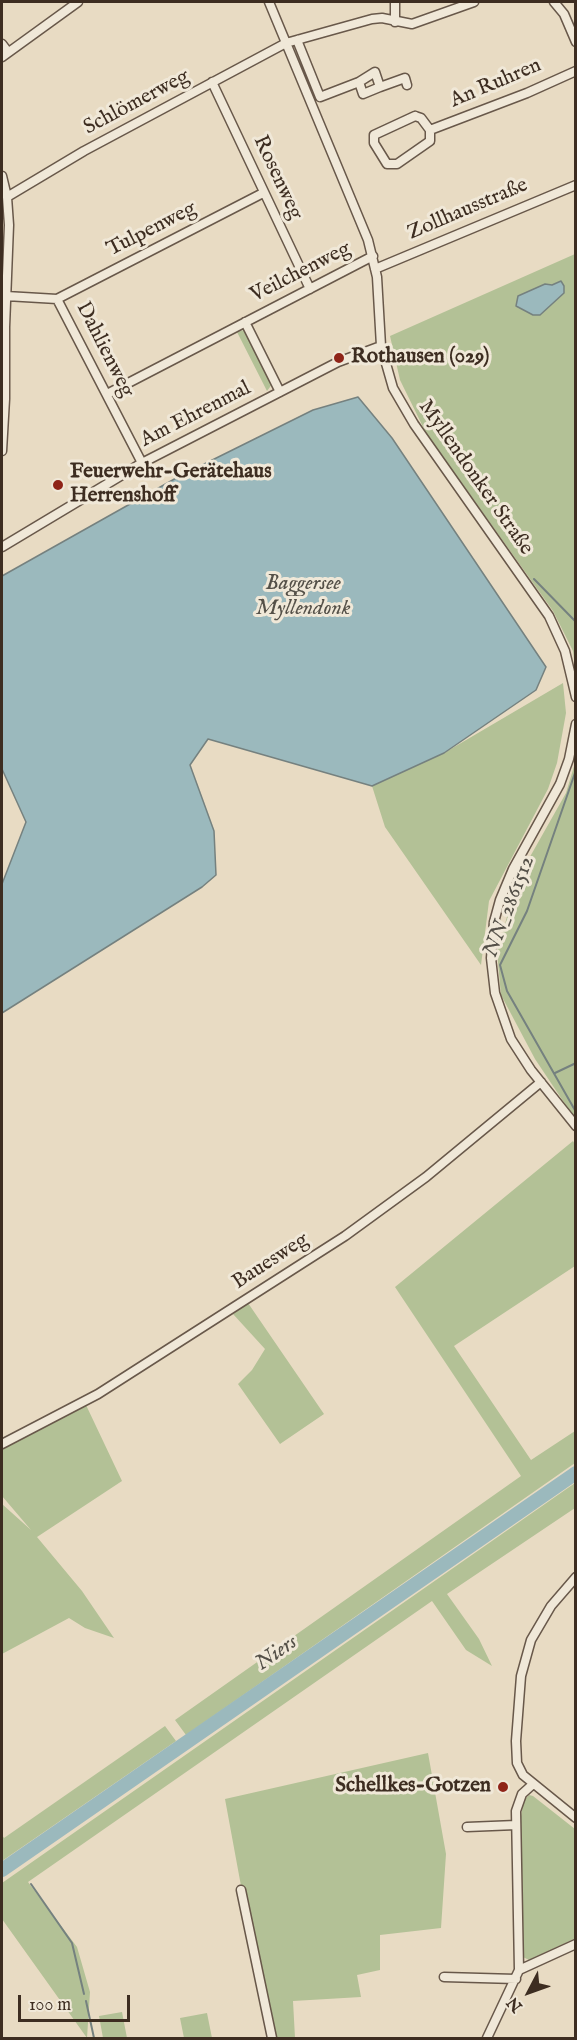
<!DOCTYPE html>
<meta charset="utf-8">
<style>
body{margin:0}
#map{position:relative;width:577px;height:2040px;overflow:hidden;background:#e8dbc3;font-family:"IM FELL English",serif}
canvas{display:block}
.frame{position:absolute;inset:0;border:3px solid #3d2d21;pointer-events:none}
.north{position:absolute;left:499px;top:1962px;width:60px;height:60px;-webkit-text-stroke:4px #f0e8d8;paint-order:stroke;rotate:229deg;font-size:16px;font-weight:700;line-height:24px;text-align:center;color:#3d2d21}
.north::after{content:'';display:block;margin:auto;width:21px;height:27px;background:#3d2d21;clip-path:polygon(50% 0,100% 100%,50% 72%,0 100%)}
.scale{position:absolute;left:18px;top:1995px;width:112px;height:27px;box-sizing:border-box;border:3px solid #3d2d21;border-top:0;padding-left:8px;font-size:18px;line-height:21px;white-space:nowrap;color:#3d2d21;-webkit-text-stroke:4px #f0e8d8;paint-order:stroke}
</style>
<div id="map">
<canvas width="577" height="2040"></canvas>
<div class="frame"></div>
<div class="north">N</div>
<div class="scale">100 m</div>
</div>
<script>
const context = document.querySelector('canvas').getContext('2d');
context.lineJoin = 'round';
function paint(path, color) { context.fillStyle = color; context.fill(path, 'evenodd'); }
const poly = rows => new Path2D(rows.map(r => 'M' + r).join(''));
function trace(path, color, width, dash) { context.strokeStyle = color; context.lineWidth = width; context.lineCap = dash ? 'butt' : 'round'; context.setLineDash(dash || []); context.stroke(path); }
function drawText(font, color, halo, rows, align = 'center') {
  context.font = font + ' "IM FELL English",serif'; context.lineWidth = 6; context.setLineDash([]); context.textBaseline = 'middle'; context.strokeStyle = halo; context.fillStyle = color; for (const [text, x, y, turn = 0] of rows) {
    context.save(); context.translate(x, y); context.rotate((+turn || 0) * Math.PI / 180); context.textAlign = isNaN(turn) ? turn : align; if (halo) context.strokeText(text, 0, 0); context.fillText(text, 0, 0); context.restore();
  }
}
const green = poly([
 [575,254,575,667,573,651,553,611,426,433,400,380,390,336],
 [244,330,273,383,267,391,237,332],
 [563,683,566,713,557,763,548,789,489,901,481,965,385,827,372,786,444,753],
 [575,763,575,1119,535,1059,501,995,497,952,518,878,566,793],
 [573,1141,576,1146,575,1266,454,1346,531,1460,575,1431,575,1463,186,1735,175,1720,521,1476,395,1287],
 [248,1303,324,1414,280,1444,238,1384,252,1370,265,1349,233,1314],
 [86,1405,122,1481,37,1537,82,1591,114,1638,85,1628,69,1618,2,1654,2,1504,31,1530,2,1496,2,1448],
 [575,1483,575,1508,447,1594,479,1639,492,1666,466,1650,432,1601,28,1882,77,1947,90,1992,87,2038,2,1919,2,1883],
 [165,1726,176,1741,2,1861,2,1835,4,1838],
 [428,1753,446,1854,441,1928,380,1935,380,1970,357,1975,361,1997,293,2001,295,2038,269,2038,225,1799],
 [529,1795,533,1796,575,1829,576,1938,529,1960,523,1957,522,1949,521,1849,521,1816,524,1800],
 [122,2012,127,2038,103,2038,99,2016],
 [207,2013,212,2038,184,2038,180,2018]
]);
const water = poly([
 [561,281,564,286,564,293,540,315,533,315,516,306,518,296,545,284,552,285,561,281],
 [358,397,392,438,546,667,536,690,444,753,372,786,208,739,190,765,214,831,216,875,202,887,2,1013,2,884,26,822,2,769,2,576,178,477,313,410,358,397]
]);
const stream = poly([
 [534,579,576,622],
 [576,770,527,911,500,965,507,991,576,1112],
 [555,1073,576,1063],
 [31,1884,72,1943,84,1994],
 [86,2001,94,2038]
]);
const river = poly([
 [2,1870,576,1473]
]);
const minor = poly([
 [269,2,368,240,377,277,381,346,393,388,414,424,549,616,565,651,576,697],
 [395,2,395,22],
 [554,2,564,14,576,42],
 [297,40,320,97,359,82,363,94,380,87,375,72,359,82],
 [2,44,8,52],
 [2,57,78,2],
 [212,82,310,289],
 [380,87,405,78,407,85],
 [415,116,421,118,430,130,430,141,397,164,387,164,374,143,374,135,415,116],
 [430,130,527,93,576,71],
 [2,176,7,197,9,225,5,327,5,399,2,451],
 [7,197,84,151,286,43,372,19,382,18,412,24,474,2],
 [375,269,576,185],
 [6,296,57,299,142,463],
 [57,299,263,193],
 [245,322,280,392],
 [107,394,373,256],
 [2,547,142,463,338,362,381,346],
 [576,724,569,759,560,784,513,869,500,900,494,922,491,958,495,993,511,1039,531,1070,576,1126],
 [2,1444,98,1394,345,1236,426,1177,541,1082],
 [576,1577,551,1606,531,1640,521,1676,516,1741,517,1763,523,1775,576,1818],
 [467,1827,516,1825],
 [241,1890,272,2038],
 [519,1970,576,1944],
 [444,1977,516,1979],
 [487,2038,519,1970,516,1811,522,1794,532,1785]
]);
const markers = [
 [339,358,6,"#8f2418"],
 [58,485,6,"#8f2418"],
 [503,1787,6,"#8f2418"]
];
const streetNames = [
 ["An Ruhren",496,84,-23],
 ["Schlömerweg",137,103,-28],
 ["Rosenweg",277,178,65],
 ["Zollhausstraße",468,210,-23],
 ["Tulpenweg",152,230,-27],
 ["Veilchenweg",301,273,-27],
 ["Dahlienweg",104,350,63],
 ["Am Ehrenmal",196,415,-27],
 ["Myllendonker Straße",475,478,55],
 ["Bauesweg",271,1262,-33]
];
const poiNames = [
 ["Rothausen (029)",351,358],
 ["Feuerwehr-Gerätehaus",70,473],
 ["Herrenshoff",70,497],
 ["Schellkes-Gotzen",491,1787,"right"]
];
const waterNames = [
 ["Baggersee",303,584],
 ["Myllendonk",303,609],
 ["NN_2861512",510,907,-69],
 ["Niers",277,1654,-35]
];
paint(green, '#b3c196');
paint(water, '#9bb9bd');
trace(water, '#75817f', 1.5);
trace(stream, '#75817f', 2);
trace(river, '#9bb9bd', 14);
trace(minor, '#68584a', 11);
trace(minor, '#f0e8d8', 8);
for (const [x, y, r, color] of markers) { const dot = new Path2D(); dot.arc(x, y, r, 0, 2 * Math.PI); context.fillStyle = color; context.fill(dot); trace(dot, '#f0e8d8', 2); }
drawText('21px', '#3d2d21', '#f0e8d8', streetNames);
drawText('bold 21px', '#3d2d21', '#f0e8d8', poiNames, 'left');
drawText('italic 22px', '#545048', '#f0e8d8', waterNames);
</script>
